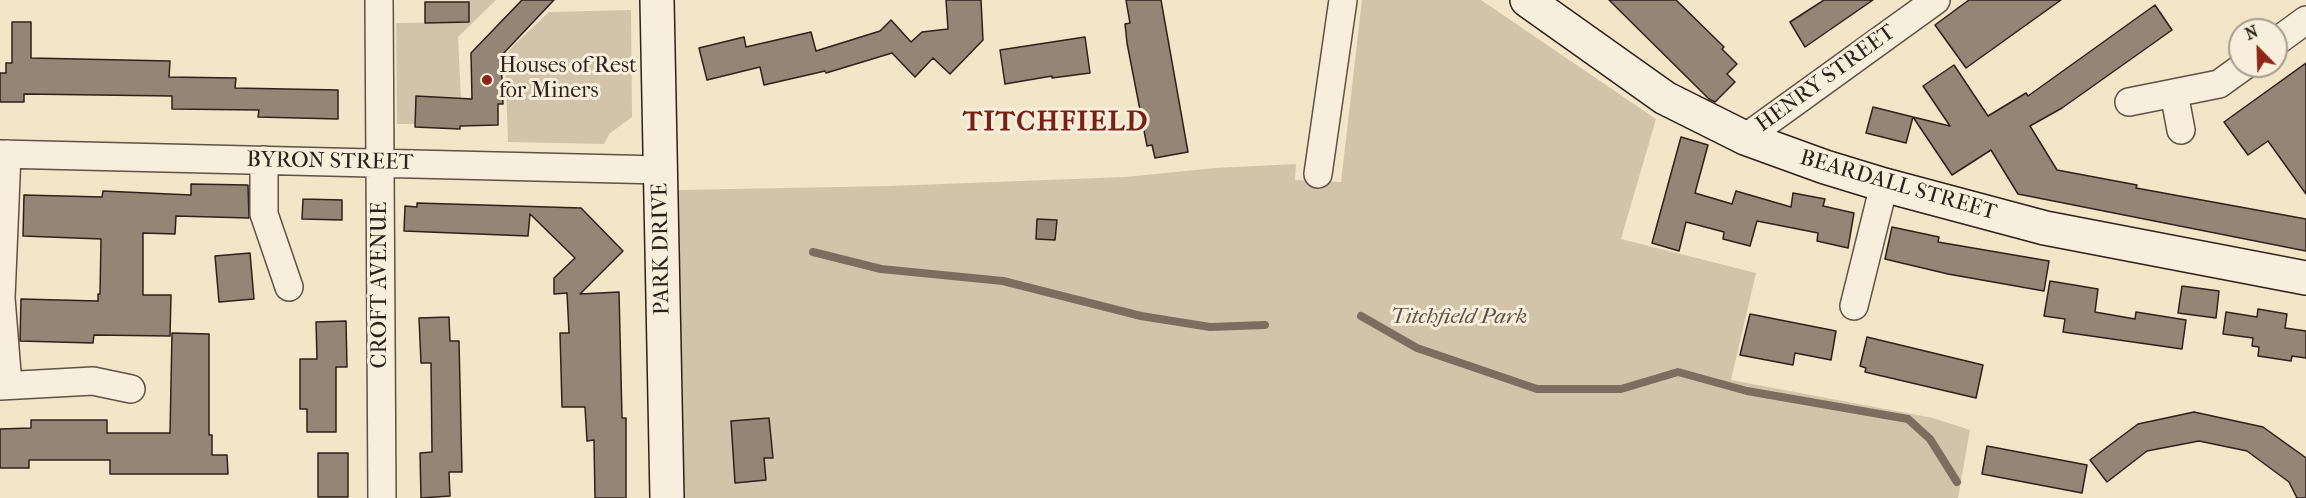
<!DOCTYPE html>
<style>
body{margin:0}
#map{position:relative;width:2306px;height:498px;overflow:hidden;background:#f3e5c7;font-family:"IM FELL French Canon",serif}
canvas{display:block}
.north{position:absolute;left:2228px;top:18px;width:60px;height:60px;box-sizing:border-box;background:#f7eedb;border:2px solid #a79c8e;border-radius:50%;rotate:337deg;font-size:16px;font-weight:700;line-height:24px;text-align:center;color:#2e201b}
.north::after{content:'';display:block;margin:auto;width:21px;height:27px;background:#8f2418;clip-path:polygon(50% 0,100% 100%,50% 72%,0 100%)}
</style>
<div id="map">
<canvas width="2306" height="498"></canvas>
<div class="north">N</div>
</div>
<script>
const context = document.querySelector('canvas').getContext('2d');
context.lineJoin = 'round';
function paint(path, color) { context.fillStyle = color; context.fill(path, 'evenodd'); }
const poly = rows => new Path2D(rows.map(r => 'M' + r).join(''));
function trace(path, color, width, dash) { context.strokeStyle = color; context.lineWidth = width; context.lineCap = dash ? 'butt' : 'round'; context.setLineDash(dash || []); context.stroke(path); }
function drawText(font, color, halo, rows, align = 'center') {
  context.font = font + ' "IM FELL French Canon",serif'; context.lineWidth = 6; context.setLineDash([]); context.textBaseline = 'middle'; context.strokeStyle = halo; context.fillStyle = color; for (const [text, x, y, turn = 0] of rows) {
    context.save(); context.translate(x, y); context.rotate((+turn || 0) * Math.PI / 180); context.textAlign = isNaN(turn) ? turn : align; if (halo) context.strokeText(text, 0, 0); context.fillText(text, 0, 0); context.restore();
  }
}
const green = poly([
 [469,0,496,0,458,37,461,99,416,96,415,124,397,124,396,23,469,22],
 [1362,0,1481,0,1656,119,1621,239,1756,273,1731,380,1933,418,1970,430,1958,498,684,498,678,190,890,186,1125,177,1215,168,1296,164,1295,180,1341,182],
 [631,10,632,117,609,134,604,144,508,142,505,56,514,45,549,12]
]);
const stream = poly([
 [813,252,881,269,1003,281,1141,316,1210,327,1265,325],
 [1361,316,1417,348,1537,389,1621,389,1678,372,1747,391,1908,419,1930,439,1957,482]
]);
const building = poly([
 [522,0,554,0,501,56,503,104,498,104,498,125,460,126,460,129,415,127,416,96,472,99,471,53,522,0],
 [946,0,981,0,983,40,950,74,933,58,915,77,892,53,826,73,825,71,764,85,760,67,707,80,699,48,744,37,746,47,811,32,816,51,880,31,891,20,911,42,922,32,948,29,946,0],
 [1126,0,1161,0,1188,152,1155,158,1152,145,1147,146,1127,43,1125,24,1130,23,1126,0],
 [1609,0,1676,0,1724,47,1722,49,1737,64,1727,74,1735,82,1715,102,1709,99,1609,0],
 [1824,0,1873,0,1805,47,1790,22,1824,0],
 [1969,0,2061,0,1966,68,1935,25,1969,0],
 [425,2,469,2,469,22,425,23,425,2],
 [2155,5,2172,30,2062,108,2030,126,2057,170,2137,185,2136,188,2306,219,2306,251,2018,194,1991,150,1952,175,1913,117,1950,126,1923,86,1954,65,1988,116,2026,93,2028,96,2155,5],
 [12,22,31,22,31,58,170,61,169,77,236,78,235,88,338,90,338,119,258,117,259,110,172,109,172,96,24,94,24,102,0,102,0,73,6,73,6,63,12,63,12,22],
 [1085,37,1090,73,1052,78,1052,76,1005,84,1000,50,1085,37],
 [2306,63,2306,194,2268,141,2248,155,2224,122,2306,63],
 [1873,107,1913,117,1906,143,1866,133,1873,107],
 [1681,137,1708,145,1695,193,1732,204,1736,191,1791,207,1793,193,1825,199,1823,206,1854,213,1848,248,1817,241,1818,233,1757,221,1750,246,1723,239,1724,232,1686,222,1679,251,1652,243,1681,137],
 [191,184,248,185,249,218,176,216,175,234,143,233,143,295,171,295,170,336,94,335,93,343,20,341,21,299,98,301,98,294,100,294,101,239,23,236,24,195,102,197,103,191,191,195,191,184],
 [303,199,342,200,342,220,302,219,303,199],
 [417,203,581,208,623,251,580,294,619,292,622,418,626,418,626,498,595,498,594,440,587,441,585,407,562,407,560,333,569,333,567,293,554,294,554,278,575,258,530,214,528,236,404,231,405,206,417,207,417,203],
 [1037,219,1057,220,1055,240,1036,239,1037,219],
 [1892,227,1939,237,1938,242,2049,261,2044,291,1948,274,1885,259,1892,227],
 [250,253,254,299,219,302,215,256,250,253],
 [2050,281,2098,289,2095,312,2135,319,2136,312,2186,320,2182,349,2063,332,2065,319,2044,316,2050,281],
 [2182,286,2219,291,2216,318,2178,313,2182,286],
 [2258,309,2287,314,2285,328,2306,331,2306,358,2292,356,2291,361,2258,356,2259,347,2252,346,2253,338,2223,334,2226,312,2257,317,2258,309],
 [1750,314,1836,331,1831,360,1795,353,1793,365,1740,355,1750,314],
 [449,317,450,341,459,341,462,472,449,472,450,496,421,498,420,453,432,452,431,363,421,363,419,318,449,317],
 [346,321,347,367,336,367,336,432,307,432,307,409,300,409,300,359,317,359,316,322,346,321],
 [172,333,209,334,209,435,212,435,212,455,227,455,228,474,110,474,110,460,29,460,29,468,0,468,0,429,31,428,31,420,107,420,107,433,170,433,172,333],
 [1867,337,1983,365,1976,398,1865,372,1866,368,1860,366,1867,337],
 [2194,412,2263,427,2306,458,2306,498,2297,498,2289,482,2247,451,2199,441,2147,451,2107,482,2090,460,2138,424,2194,412],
 [769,418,773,458,764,458,766,480,735,483,731,421,769,418],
 [1987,446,2087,465,2082,493,1982,474,1987,446],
 [318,453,348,453,348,497,318,497,318,453]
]);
const street = poly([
 [379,0,382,498],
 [2276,42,2306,20],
 [2174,93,2181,130],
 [2129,102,2219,84,2244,66],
 [1745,138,1936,0],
 [0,154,661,170],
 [7,154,1,298,8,385],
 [264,160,264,214,289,287],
 [1318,174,1343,0],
 [1854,306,1884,185],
 [0,386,93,381,131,389]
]);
const secondary = poly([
 [657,0,667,498],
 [1527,0,1665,98,1745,138,1825,167,1884,185,2045,228,2306,278]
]);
const markers = [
 [487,80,6,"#8f2418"]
];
const poiNames = [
 ["Houses of Rest",499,67],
 ["for Miners",499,92]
];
const streetNames = [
 ["HENRY STREET",1826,79,-36],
 ["BYRON STREET",330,162,1],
 ["BEARDALL STREET",1898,186,16],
 ["PARK DRIVE",662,249,-91],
 ["CROFT AVENUE",381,285,-90]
];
const parkNames = [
 ["Titchfield Park",1459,318]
];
const districtNames = [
 ["TITCHFIELD",1056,123]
];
paint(green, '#d2c4aa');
trace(stream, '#7c6e5f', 8);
paint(building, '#948674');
trace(building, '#2e201b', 1.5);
trace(street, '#5f5146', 30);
trace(secondary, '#2e201b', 36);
trace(street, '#f7eedb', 27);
trace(secondary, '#f7eedb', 33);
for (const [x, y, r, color] of markers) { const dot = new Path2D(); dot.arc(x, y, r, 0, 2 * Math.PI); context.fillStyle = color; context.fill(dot); trace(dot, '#f7eedb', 2); }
drawText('22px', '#2e201b', '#f7eedb', poiNames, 'left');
drawText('22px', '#2e201b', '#f7eedb', streetNames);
drawText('italic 22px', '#5f5146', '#f7eedb', parkNames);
context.letterSpacing = '1.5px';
drawText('bold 28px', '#7a1f14', '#f7eedb', districtNames);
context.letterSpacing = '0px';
</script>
